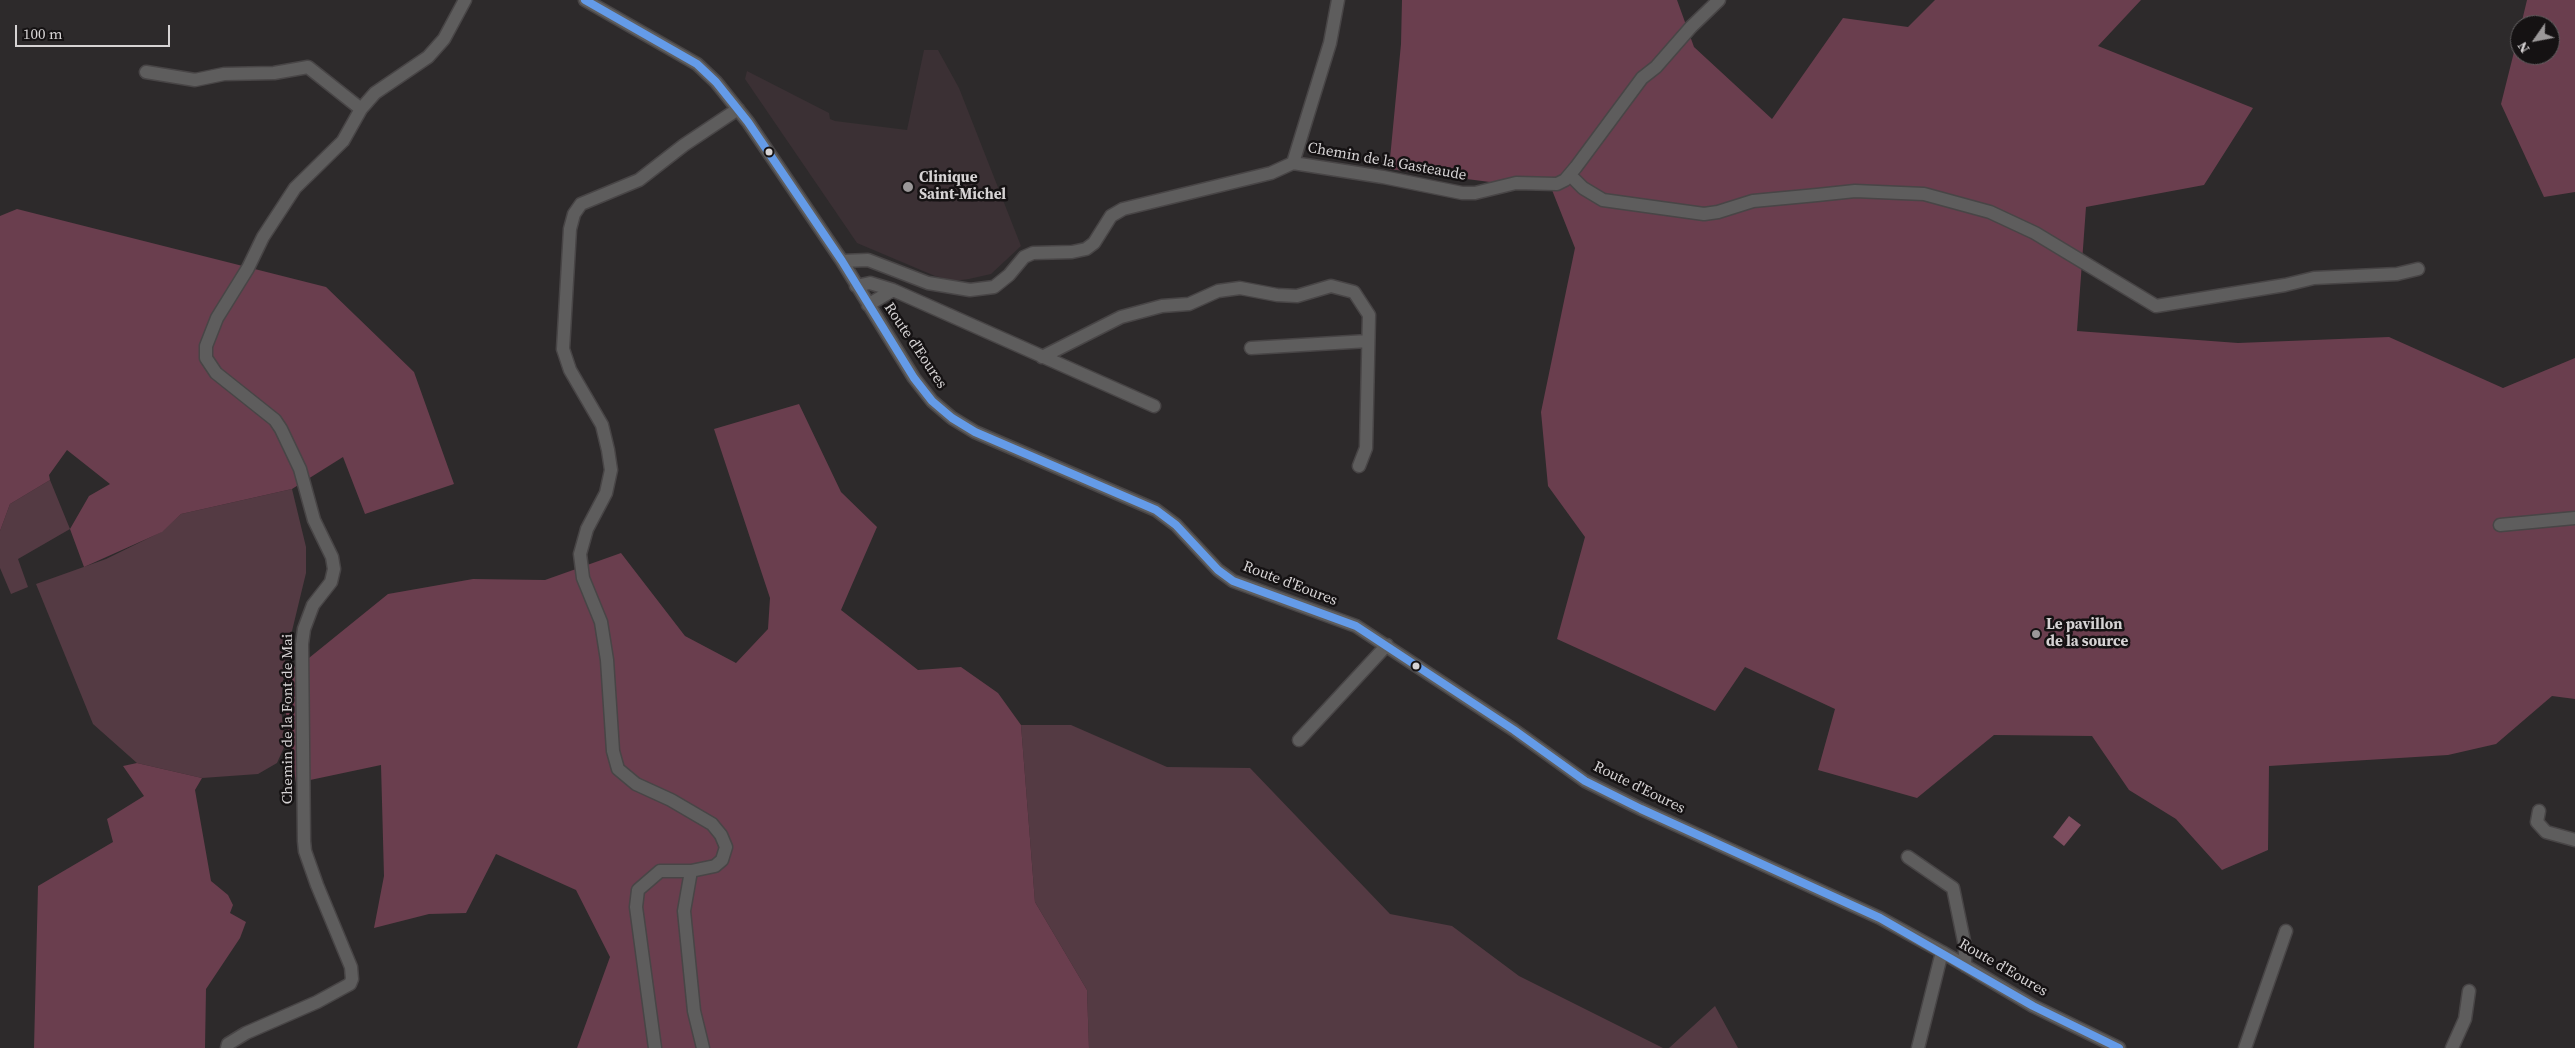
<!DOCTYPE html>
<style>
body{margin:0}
#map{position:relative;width:2575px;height:1048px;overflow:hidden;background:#2d2a2b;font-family:"Source Serif 4",serif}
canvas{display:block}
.north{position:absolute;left:2510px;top:15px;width:50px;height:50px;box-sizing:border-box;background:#151213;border:1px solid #625f60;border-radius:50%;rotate:237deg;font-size:14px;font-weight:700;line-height:20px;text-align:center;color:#d6d3d4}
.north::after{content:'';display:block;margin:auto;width:18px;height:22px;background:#9b9899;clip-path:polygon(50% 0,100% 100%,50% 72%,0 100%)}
.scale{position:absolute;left:15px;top:25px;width:155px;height:22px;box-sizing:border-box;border:2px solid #d6d3d4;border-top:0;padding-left:6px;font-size:15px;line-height:18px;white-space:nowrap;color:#d6d3d4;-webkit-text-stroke:4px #151213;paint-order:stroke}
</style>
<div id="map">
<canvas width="2575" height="1048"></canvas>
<div class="north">N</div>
<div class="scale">100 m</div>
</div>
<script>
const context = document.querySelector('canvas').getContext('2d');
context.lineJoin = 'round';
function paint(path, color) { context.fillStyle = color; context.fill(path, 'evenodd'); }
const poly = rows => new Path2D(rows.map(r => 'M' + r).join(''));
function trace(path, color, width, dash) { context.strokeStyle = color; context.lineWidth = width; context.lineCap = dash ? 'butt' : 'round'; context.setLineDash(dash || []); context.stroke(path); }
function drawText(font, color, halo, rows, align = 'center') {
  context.font = font + ' "Source Serif 4",serif'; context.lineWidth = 5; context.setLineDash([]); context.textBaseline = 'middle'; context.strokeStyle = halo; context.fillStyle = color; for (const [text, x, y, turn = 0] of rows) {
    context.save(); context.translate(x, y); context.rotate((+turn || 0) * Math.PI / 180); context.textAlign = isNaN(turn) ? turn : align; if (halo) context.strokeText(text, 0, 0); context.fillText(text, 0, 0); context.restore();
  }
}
const built = poly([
 [924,50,938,50,959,88,1021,246,991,274,969,279,954,281,935,276,857,243,745,79,747,71,829,113,830,119,835,121,907,130]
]);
const green = poly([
 [50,480,70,529,18,559,28,587,11,594,0,568,0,531,10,504],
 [292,489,306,547,306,573,285,660,281,708,285,745,277,763,258,774,202,778,137,763,93,724,36,584,106,559,161,532,181,514],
 [1021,725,1071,725,1167,767,1250,768,1390,914,1452,926,1519,976,1663,1048,1089,1048,1087,990,1035,902],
 [1715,1006,1738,1048,1669,1048]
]);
const forest = poly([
 [1402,0,1677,0,1694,47,1772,119,1843,18,1908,27,1935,0,2141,0,2098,46,2253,108,2204,185,2086,207,2077,331,2238,343,2389,337,2503,388,2575,358,2575,699,2552,696,2496,744,2448,755,2269,766,2268,850,2222,870,2176,819,2129,790,2092,736,1994,735,1917,798,1818,770,1835,709,1745,667,1715,711,1557,639,1585,537,1548,486,1541,412,1575,248,1552,190,1389,169,1401,44],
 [2527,0,2575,0,2575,192,2544,197,2501,104,2520,28,2520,55,2550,55,2550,25,2521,25],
 [17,209,326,287,414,372,454,484,365,514,343,457,292,489,181,514,162,532,84,567,70,529,89,496,110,484,67,450,49,475,50,480,10,504,0,531,0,216],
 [799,404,841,492,877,527,841,610,918,670,961,667,998,693,1021,725,1035,902,1087,990,1089,1048,577,1048,610,957,576,890,496,854,466,913,429,914,374,928,384,876,381,765,296,783,286,717,288,669,304,662,388,594,473,579,545,580,621,553,685,636,736,663,768,629,770,598,714,429],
 [137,763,202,778,195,790,211,881,228,895,233,905,230,913,246,922,240,938,206,989,205,1048,34,1048,38,886,113,842,107,819,144,796,123,766]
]);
const water = poly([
 [2069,816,2081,825,2064,846,2053,837]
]);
const minor = poly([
 [585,0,697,64,716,82,748,122,842,261,914,378,932,401,952,418,975,432,1156,510,1176,525,1218,570,1233,581,1356,626,1514,730,1585,781,1641,809,1880,918,1942,952,2033,1006,2119,1048],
 [146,72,195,80,224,74,274,73,308,67,361,109],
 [1293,163,1383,177,1462,193,1475,193,1516,183,1557,184,1565,180,1576,167,1642,78,1656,67,1691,27,1719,0],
 [1570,175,1583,188,1603,200,1704,214,1718,212,1753,201,1817,195,1855,191,1924,194,1990,212,2035,233,2156,306,2285,285,2314,278,2397,274,2418,269],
 [842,261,868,260,928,283,970,290,994,287,1009,275,1024,257,1033,253,1072,252,1086,249,1094,243,1111,216,1123,209,1271,173,1293,163,1330,43,1338,0],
 [856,286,870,283,893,290,1154,406],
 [868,305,893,290],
 [1251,348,1368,341],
 [1042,357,1121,317,1162,306,1189,304,1218,291,1240,288,1277,295,1297,296,1331,286,1354,292,1369,315,1366,448,1359,466],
 [2500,525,2575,518],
 [1299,740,1387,645],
 [2539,811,2537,822,2546,832,2575,840],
 [1908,857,1953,888,1965,946,1965,966],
 [227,1048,228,1044,246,1033,317,1002,350,984,352,979,351,967,317,885,305,851,304,841,302,644,304,629,313,605,331,582,334,569,332,557,314,520,300,469,281,429,275,420,216,373,206,358,206,346,217,318,248,268,263,237,295,188,343,141,361,109,375,93,428,57,444,39,465,0],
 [655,1048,636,907,638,890,660,871,691,871],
 [703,1048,694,1011,684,911,691,871,715,866,722,860,726,847,721,835,712,824,671,800,636,784,618,769,613,751,607,660,601,622,583,578,580,554,587,529,606,493,611,470,608,450,602,425,570,370,563,349,570,229,574,214,581,204,639,180,684,145,738,109],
 [1918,1048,1942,952],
 [2245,1048,2286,931],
 [2452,1048,2465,1019,2469,991]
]);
const bus1 = poly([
 [585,0,697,64,716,82,748,122,842,261,914,378,932,401,952,418,975,432,1156,510,1176,525,1218,570,1233,581,1356,626,1514,730,1585,781,1641,809,1880,918,2033,1006,2119,1048]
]);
const markers = [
 [769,152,4.5,"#d6d3d4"],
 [908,187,6,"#9b9899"],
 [2036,634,5,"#9b9899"],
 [1416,666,4.5,"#d6d3d4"]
];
const streetNames = [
 ["Chemin de la Gasteaude",1387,162,10],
 ["Route d'Eoures",915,346,56],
 ["Route d'Eoures",1290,584,21],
 ["Chemin de la Font de Mai",288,719,-90],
 ["Route d'Eoures",1639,788,26],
 ["Route d'Eoures",2003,968,30]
];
const poiNames = [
 ["Clinique",919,178],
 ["Saint-Michel",919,195],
 ["Le pavillon",2046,625],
 ["de la source",2046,642]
];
paint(built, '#3b3034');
paint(green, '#543a43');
paint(forest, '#6a3e4e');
paint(water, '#7d4d5f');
trace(minor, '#484546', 15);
trace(minor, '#5e5d5d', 12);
trace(bus1, '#649be8', 8);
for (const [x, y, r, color] of markers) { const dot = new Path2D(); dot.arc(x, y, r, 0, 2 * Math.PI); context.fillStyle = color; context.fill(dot); trace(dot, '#151213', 2); }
drawText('15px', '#d6d3d4', '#151213', streetNames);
drawText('bold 15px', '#d6d3d4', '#151213', poiNames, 'left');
</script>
